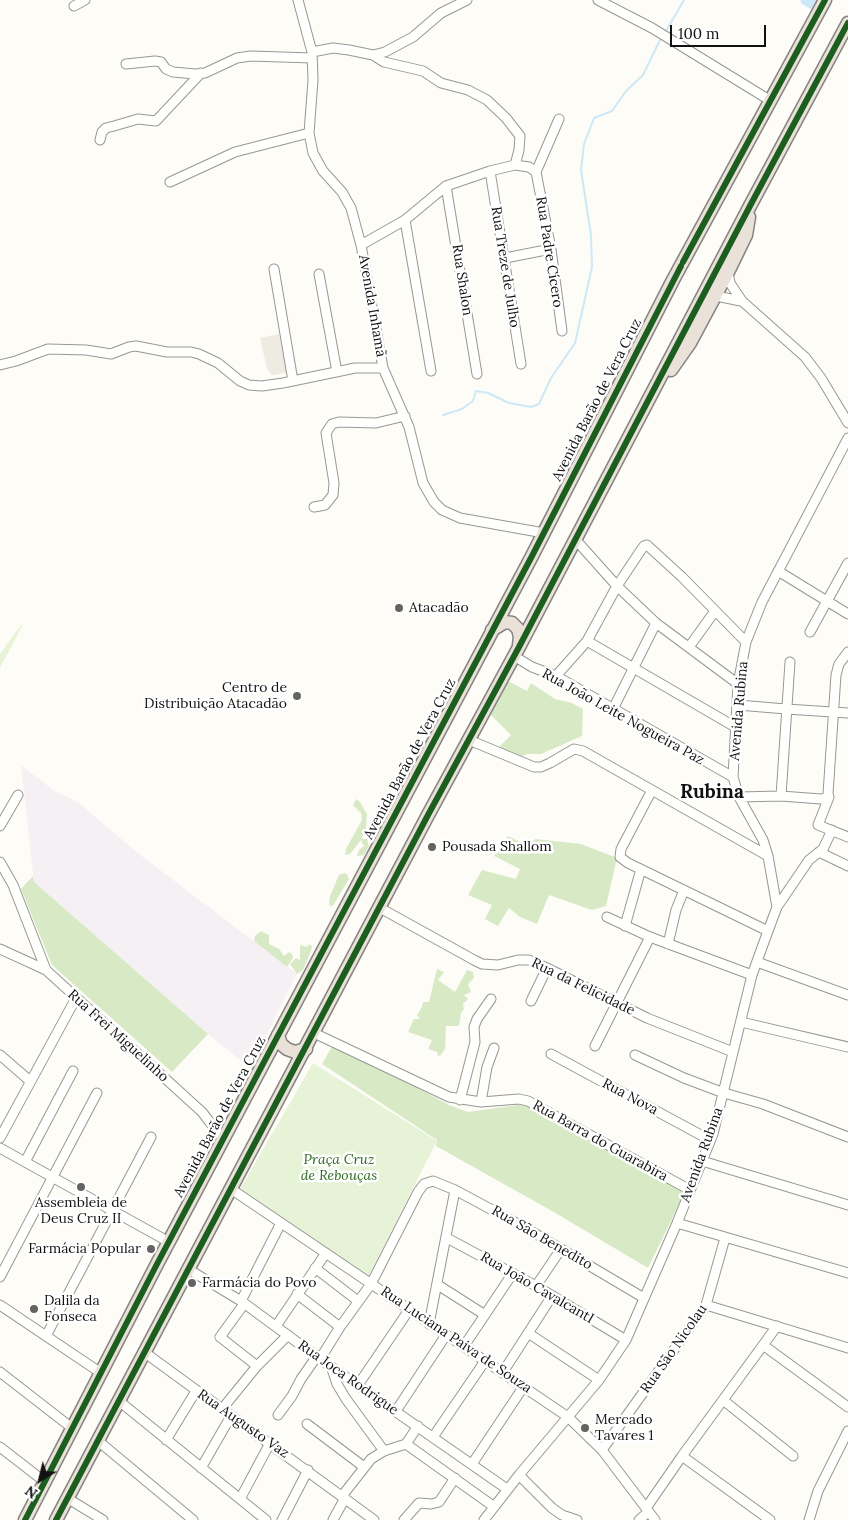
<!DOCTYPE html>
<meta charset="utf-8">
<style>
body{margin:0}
#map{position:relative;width:848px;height:1520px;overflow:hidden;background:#fdfcf7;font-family:Lora,serif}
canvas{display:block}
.north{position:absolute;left:15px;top:1455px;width:50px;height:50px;-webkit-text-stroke:4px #fff;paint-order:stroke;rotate:216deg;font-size:14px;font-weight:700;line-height:20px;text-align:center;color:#111}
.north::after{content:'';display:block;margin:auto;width:18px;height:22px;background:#111;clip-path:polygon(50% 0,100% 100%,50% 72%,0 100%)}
.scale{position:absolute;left:670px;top:25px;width:96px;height:22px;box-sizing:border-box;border:2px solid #111;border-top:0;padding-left:6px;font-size:15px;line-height:18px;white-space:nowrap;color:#111;-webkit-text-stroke:4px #fff;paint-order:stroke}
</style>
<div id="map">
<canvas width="848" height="1520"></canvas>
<div class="north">N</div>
<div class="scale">100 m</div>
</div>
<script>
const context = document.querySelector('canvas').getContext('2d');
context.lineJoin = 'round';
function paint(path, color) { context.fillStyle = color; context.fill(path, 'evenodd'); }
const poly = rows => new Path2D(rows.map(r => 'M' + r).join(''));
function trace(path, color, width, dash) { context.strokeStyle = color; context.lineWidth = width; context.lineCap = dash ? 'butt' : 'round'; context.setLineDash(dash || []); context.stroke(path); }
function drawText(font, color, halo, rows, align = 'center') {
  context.font = font + ' Lora,serif'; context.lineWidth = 5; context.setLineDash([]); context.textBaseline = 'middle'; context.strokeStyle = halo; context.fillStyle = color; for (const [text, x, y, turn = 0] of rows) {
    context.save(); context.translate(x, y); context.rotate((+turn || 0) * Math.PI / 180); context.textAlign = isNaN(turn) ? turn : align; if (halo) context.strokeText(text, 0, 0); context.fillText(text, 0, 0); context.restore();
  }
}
const industrial = poly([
 [21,765,53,790,79,803,139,854,297,974,250,1068,208,1034,34,882]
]);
const green = poly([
 [21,625,22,626,0,668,0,654],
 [313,1063,437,1141,367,1279,239,1191]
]);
const forest = poly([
 [508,681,527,691,531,683,555,699,572,703,583,709,582,736,541,754,527,754,520,757,499,747,511,735,490,714],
 [356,799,360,802,367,814,366,828,361,839,367,839,369,846,364,855,357,856,359,850,364,846,361,840,350,854,345,855,346,849,362,820,361,813,353,805],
 [508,836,529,846,535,839,581,844,617,858,606,906,592,910,549,895,537,924,520,917,509,908,498,926,485,919,492,905,468,895,482,870,516,879,520,869,494,856],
 [344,873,347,874,349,879,332,907,329,904,330,896,339,875],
 [33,876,34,882,208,1034,172,1072,52,965,21,889],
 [261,931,269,935,269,944,279,949,284,956,289,952,292,954,293,958,287,967,254,941,255,936],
 [308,944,312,946,311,951,303,970,297,974,290,964,296,958,300,960,300,945,308,947],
 [437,969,444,972,438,980,455,992,467,970,473,972,474,978,468,984,471,992,464,995,468,999,463,1004,464,1009,461,1013,459,1026,446,1026,445,1049,441,1055,438,1056,437,1052,428,1049,432,1040,408,1032,414,1019,420,1019,417,1015,422,1007,423,1002,429,1002],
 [334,1043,449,1105,468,1112,525,1104,686,1190,648,1268,552,1211,436,1146,437,1140,322,1064]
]);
const plaza = poly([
 [279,334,287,373,272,375,267,369,260,338]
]);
const stream = poly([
 [666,31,684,0],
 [443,415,462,409,473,401,476,391,488,393,509,403,531,407,539,404,551,378,575,343,592,267,591,235,581,170,584,144,594,118,612,111,626,91,643,75,660,40]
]);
const river = poly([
 [806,0,813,4]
]);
const minor = poly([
 [298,0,312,52,313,80,309,133,313,153,323,171,342,192,351,208,361,245,383,368,409,427,423,483,434,502,442,510,460,518,544,533],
 [598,0,652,28,771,101],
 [74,6,85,0],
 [312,52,333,48,349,50,373,55,385,52,413,37,441,13,467,0],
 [373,55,384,62,423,71,441,83,468,90,487,100,506,118,520,136,519,150,515,165],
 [126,64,155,61,161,62,166,69,173,72,195,74,205,73,237,58,251,56,312,58],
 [100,140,102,132,106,128,114,126,138,119,156,121,201,73],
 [490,171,521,364],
 [536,172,551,249,562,331],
 [536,172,559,119],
 [170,182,235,152,309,133],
 [446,186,477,374],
 [405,220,431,371],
 [361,245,405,220,446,186,490,171,515,165,529,167,536,172],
 [505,258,551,249],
 [274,269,293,381],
 [728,272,730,283,742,301,805,357,821,378,848,423],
 [319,274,337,372],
 [716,296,741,301],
 [0,365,16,361,48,349,86,350,111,354,129,347,136,346,167,352,191,352,199,354,218,363,240,381,249,385,262,386,283,383,355,368,383,368],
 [314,507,325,505,333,495,334,483,326,433,332,424,339,422,376,423,405,416],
 [575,539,617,586,656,623,738,684],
 [778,571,848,614],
 [810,632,848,563],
 [587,641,737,728],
 [689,647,715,611],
 [514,656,532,667,556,676,733,777],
 [556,676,587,641,617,586,641,550,644,546,647,545,682,577,746,642],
 [738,705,786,709,848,713],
 [613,709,656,623],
 [469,740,534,767,541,767,550,763,574,749,583,751,768,856],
 [652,790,621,849,620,857,628,863,768,931],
 [781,796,790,662],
 [739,797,781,796,821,799,829,797],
 [829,797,828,794,836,675,839,664,848,652],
 [829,797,818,825,848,837],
 [0,826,18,795],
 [819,852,848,866],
 [0,862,13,885,46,970],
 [777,907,768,856,763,840,739,797,733,777,738,684,746,642,762,602,848,438],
 [380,908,474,960,482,964,498,965,518,960,529,960,547,968,647,1018,733,1052],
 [607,917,650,937,752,975],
 [625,926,641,869],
 [668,944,676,910,684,890],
 [0,949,46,970,202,1112,223,1139],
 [757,962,848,995],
 [531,1001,547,968],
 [741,1022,848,1047],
 [314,1033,449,1097,481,1102,519,1099,528,1101,690,1190],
 [595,1046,650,937],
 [551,1054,710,1140],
 [0,1055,30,1081],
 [635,1055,684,1078,724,1093,763,1104,848,1137],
 [460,1100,475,1042,474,1027,477,1019,491,999],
 [481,1102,487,1067,494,1048],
 [0,1138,76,998],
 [0,1148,169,1242],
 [702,1161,848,1205],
 [25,1162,73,1071],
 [231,1189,568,1417,602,1450,655,1520],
 [677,1223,848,1273],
 [447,1238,536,1286,626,1340],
 [315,1268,358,1301],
 [188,1269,241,1301,320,1359,507,1489],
 [0,1277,97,1093],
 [438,1285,485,1315],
 [536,1286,561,1249],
 [297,1294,340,1327],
 [241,1301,281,1223],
 [244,1304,220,1337,257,1366],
 [0,1305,101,1373],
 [706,1305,848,1348],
 [429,1324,455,1190],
 [276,1326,326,1253],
 [528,1333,599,1380],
 [46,1336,151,1137],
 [763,1345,848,1407],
 [464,1346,513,1273],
 [144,1352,374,1520],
 [320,1359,340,1327,371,1284,418,1192,424,1184,433,1181,455,1190,524,1227,644,1298],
 [331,1366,337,1384,346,1399,384,1451],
 [0,1372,72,1428],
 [503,1372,552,1296],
 [358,1385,409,1310],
 [723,1400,793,1456],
 [119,1401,266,1520],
 [222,1409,257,1366,288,1335],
 [396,1411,446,1335],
 [278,1415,292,1396,301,1379,317,1356],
 [307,1424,364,1467],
 [433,1437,485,1361],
 [97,1440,193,1520],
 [166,1440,196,1391],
 [406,1444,493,1506],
 [406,1444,418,1426],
 [0,1447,45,1482],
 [602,1450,706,1305,725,1238],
 [682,1456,770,1520],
 [472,1464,524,1386],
 [201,1468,231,1416],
 [519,1475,552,1508,562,1515,577,1520],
 [342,1496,371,1459,384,1451,406,1444],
 [67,1498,103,1520],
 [240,1499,270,1443],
 [646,1508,682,1456,777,1326],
 [282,1520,308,1470],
 [333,1520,345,1498],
 [404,1520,419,1503,431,1504,439,1502,455,1478],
 [484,1520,519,1475,599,1380,626,1340,677,1223,713,1134,752,975,768,931,777,907,809,860,823,849,832,830],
 [639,1520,648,1512],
 [809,1520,818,1491,848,1431]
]);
const highway = poly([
 [671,370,690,343,728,272,746,235,749,217],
 [492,630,505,622,512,623,518,629,520,637,519,645],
 [278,1035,281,1044,287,1049,295,1052,306,1049],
 [25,1520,157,1264,532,556,673,280,825,0],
 [56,1520,428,815,519,647,751,204,848,23]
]);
const cycleway = poly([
 [683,262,825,0],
 [25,1520,157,1264,532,556,681,266],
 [56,1520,428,815,519,647,751,204,848,23]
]);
const markers = [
 [399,608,5,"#646362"],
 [297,696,5,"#646362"],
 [432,847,5,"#646362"],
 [81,1187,5,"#646362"],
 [151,1249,5,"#646362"],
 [192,1283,5,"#646362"],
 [34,1309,5,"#646362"],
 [585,1428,5,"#646362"]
];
const streetNames = [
 ["Rua Padre Cícero",549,252,81],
 ["Rua Treze de Julho",505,267,81],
 ["Rua Shalon",462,280,81],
 ["Avenida Inhamã",372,306,80],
 ["Avenida Barão de Vera Cruz",597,400,-63],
 ["Avenida Rubina",739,711,-85],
 ["Rua João Leite Nogueira Paz",623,717,29],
 ["Avenida Barão de Vera Cruz",410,759,-62],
 ["Rua da Felicidade",583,987,26],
 ["Rua Frei Miguelinho",118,1036,42],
 ["Rua Nova",630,1097,28],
 ["Avenida Barão de Vera Cruz",220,1117,-62],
 ["Rua Barra do Guarabira",600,1141,29],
 ["Avenida Rubina",702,1155,-70],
 ["Rua São Benedito",542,1238,30],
 ["Rua João CavalcantI",537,1288,30],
 ["Rua Luciana Paiva de Souza",456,1340,34],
 ["Rua São Nicolau",674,1349,-55],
 ["Rua Joca Rodrigue",348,1378,35],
 ["Rua Augusto Vaz",243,1424,35]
];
const poiNames = [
 ["Atacadão",409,608],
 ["Centro de",287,688,"right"],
 ["Distribuição Atacadão",287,704,"right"],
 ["Pousada Shallom",442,847],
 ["Assembleia de",81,1203,"center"],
 ["Deus Cruz II",81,1219,"center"],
 ["Farmácia Popular",141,1249,"right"],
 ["Farmácia do Povo",202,1283],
 ["Dalila da",44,1301],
 ["Fonseca",44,1317],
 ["Mercado",595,1420],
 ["Tavares 1",595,1436]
];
const parkNames = [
 ["Praça Cruz",339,1160],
 ["de Rebouças",339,1176]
];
const districtNames = [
 ["Rubina",712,793]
];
paint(industrial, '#f5f0f3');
paint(green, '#e7f3d7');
paint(forest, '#d8eac5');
paint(plaza, '#edebe2');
trace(stream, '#cde8f7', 2);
trace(river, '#cde8f7', 11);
trace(minor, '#979795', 11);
trace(highway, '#858482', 15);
trace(minor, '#fffffe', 9);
trace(highway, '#eae1d8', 12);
trace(cycleway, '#1b5e20', 6);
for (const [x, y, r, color] of markers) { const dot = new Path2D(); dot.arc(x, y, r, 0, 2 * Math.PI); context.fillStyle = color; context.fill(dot); trace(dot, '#fff', 2); }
drawText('14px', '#111', '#fff', streetNames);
drawText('14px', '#111', '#fff', poiNames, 'left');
drawText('italic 14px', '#2f6b1f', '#fff', parkNames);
drawText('bold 19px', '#111', '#fff', districtNames);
</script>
